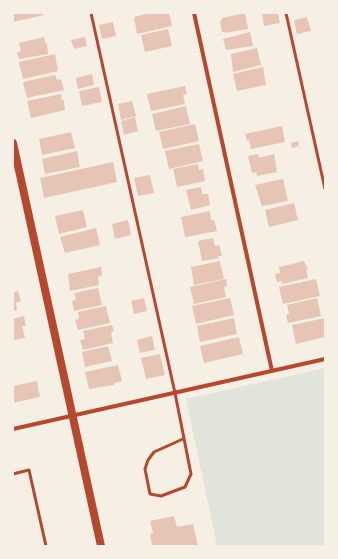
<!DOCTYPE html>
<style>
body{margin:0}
#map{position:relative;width:338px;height:559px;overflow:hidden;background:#f6efe4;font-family:Inter,sans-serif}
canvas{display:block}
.frame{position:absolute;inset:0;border:14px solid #f6efe4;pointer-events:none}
</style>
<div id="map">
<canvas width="338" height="559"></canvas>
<div class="frame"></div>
</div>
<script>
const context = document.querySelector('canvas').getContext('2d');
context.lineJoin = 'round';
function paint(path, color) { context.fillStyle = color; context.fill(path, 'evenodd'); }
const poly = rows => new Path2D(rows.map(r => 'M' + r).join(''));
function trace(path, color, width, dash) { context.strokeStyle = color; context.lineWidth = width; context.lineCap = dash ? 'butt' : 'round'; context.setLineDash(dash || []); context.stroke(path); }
const green = poly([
 [325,368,325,546,217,546,186,399]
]);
const building = poly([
 [13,13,44,13,44,15,13,22],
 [150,13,169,13,172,26,137,34,134,17],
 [245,13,248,29,225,33,225,32,222,32,220,21,222,20,222,18],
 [262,13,278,13,280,23,264,26],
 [307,17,311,31,297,34,294,20],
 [113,22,116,36,102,39,99,25],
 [168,29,172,46,145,52,141,35],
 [250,32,253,46,226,50,223,39],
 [44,37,45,43,47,43,48,54,19,59,17,52,21,51,19,43],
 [85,37,87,46,74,49,71,40],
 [257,48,261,65,233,72,231,54],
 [55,54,58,71,23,79,19,62],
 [263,67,266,85,237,91,233,74],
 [92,74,94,85,78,89,76,78],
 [55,75,57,80,61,79,64,90,27,98,23,82],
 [185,86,187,94,183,95,185,104,151,111,147,94],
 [99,87,102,102,82,106,79,91],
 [61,94,62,101,64,100,65,110,31,118,27,101],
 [132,101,136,116,121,120,118,104],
 [186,106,190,124,156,131,152,114],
 [135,117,138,131,124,135,121,121],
 [195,124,199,141,163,149,159,132],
 [282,126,285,142,251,149,249,140,247,141,245,134],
 [71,132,75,148,42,155,39,139],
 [298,141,299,146,292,148,291,143],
 [199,144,203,161,169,169,165,151],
 [77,151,80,167,45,174,42,159],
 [258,154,259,158,274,154,277,172,257,176,256,172,252,173,248,156],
 [113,162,117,182,44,198,40,178],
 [198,164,199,170,203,169,205,181,177,187,173,169],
 [150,175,154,193,138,196,134,178],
 [283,179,288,201,262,206,255,185],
 [201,187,202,194,208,194,210,205,191,210,186,190],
 [294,203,298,220,269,227,265,210],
 [83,210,87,227,59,234,55,216],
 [210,211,211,220,214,220,217,231,185,237,181,217],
 [128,220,131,235,115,239,112,224],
 [96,228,100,245,65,253,60,237],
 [213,238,215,246,219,245,222,256,218,256,219,258,202,261,198,241],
 [220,261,224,279,194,285,191,267],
 [304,261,308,270,306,270,308,278,282,284,282,281,277,282,275,274,280,273,279,267],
 [101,267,102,275,98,277,99,285,70,291,68,274],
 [226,279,227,286,224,287,226,297,194,304,190,287],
 [316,279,320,296,283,304,279,287],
 [98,288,102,305,74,311,72,301,76,300,74,293],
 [18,291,21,301,16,303,17,310,13,311,13,292],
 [144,298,147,311,134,314,131,301],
 [230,298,234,315,196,324,192,306],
 [317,298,321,316,288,323,286,315,289,314,287,305],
 [106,306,110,323,78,330,75,320,79,319,78,312],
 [24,316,26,326,22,326,25,338,13,340,13,319],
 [234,318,237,334,200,342,197,326],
 [325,318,325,337,296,344,292,325],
 [112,325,114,331,111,332,113,343,83,350,80,340,85,339,83,331],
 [152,336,155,350,140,353,137,340],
 [239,337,243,354,204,363,200,346],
 [108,346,112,361,85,367,82,352],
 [160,354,165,375,146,379,141,358],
 [118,365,122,381,114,383,114,385,89,389,85,372],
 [37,381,40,397,13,403,13,386],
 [174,516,177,527,193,524,198,546,152,545,150,534,153,533,150,521]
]);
const service = poly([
 [91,13,175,393,191,474,185,487,161,496,150,494,145,469,148,460,154,452,183,439],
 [286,13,325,189],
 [13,474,29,470,46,546]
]);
const minor = poly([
 [194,13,272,371],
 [13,429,325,359]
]);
const secondary = poly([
 [13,143,101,546]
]);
paint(green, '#e2e4dc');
paint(building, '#e6c5b7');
trace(service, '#b5482f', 3);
trace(minor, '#b5482f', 4);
trace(secondary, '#b5482f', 8);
</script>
